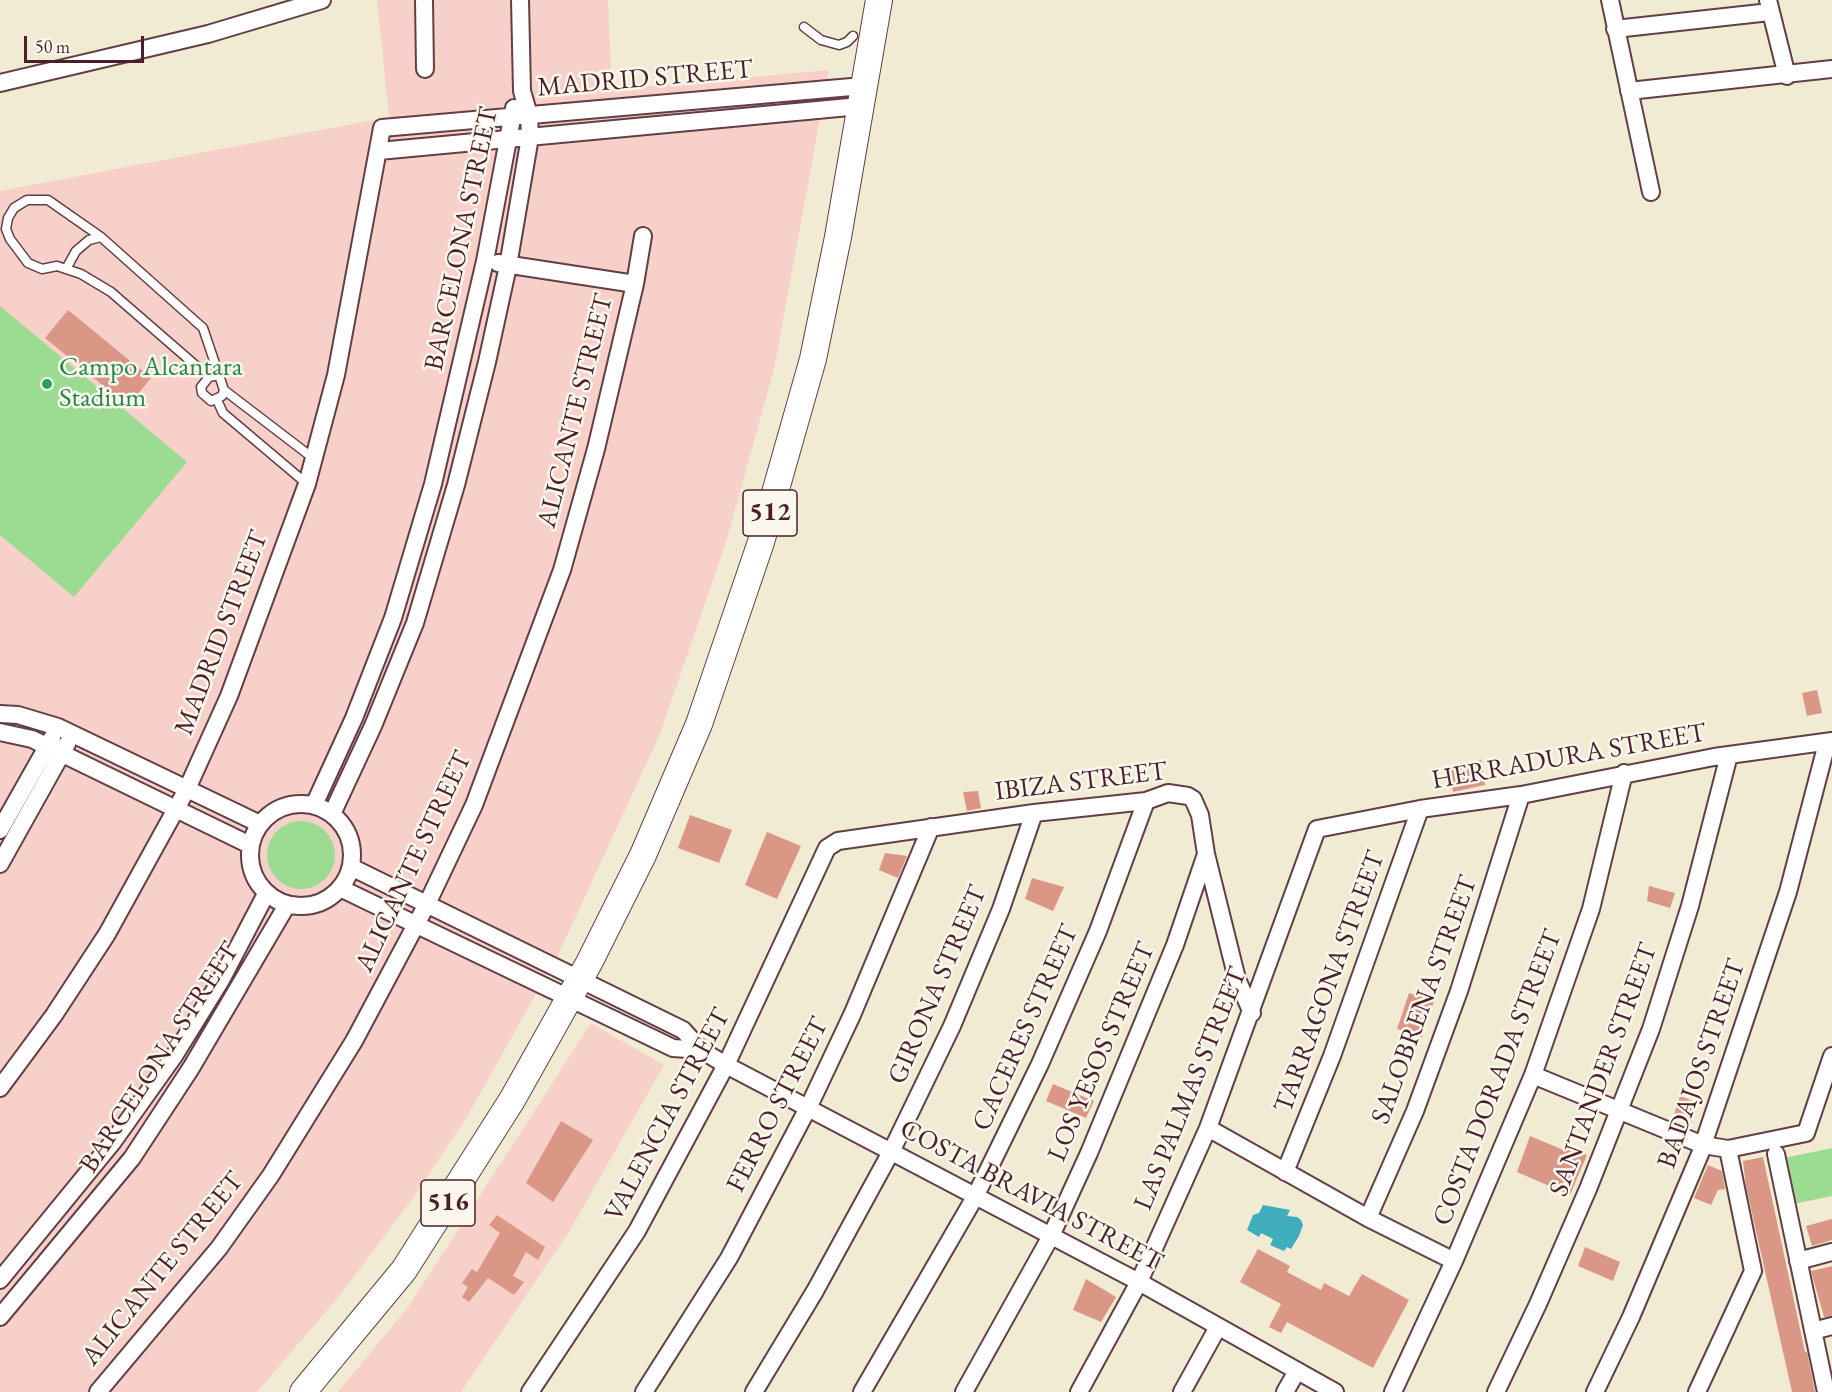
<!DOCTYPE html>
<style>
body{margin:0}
#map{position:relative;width:1832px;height:1392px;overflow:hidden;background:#f1ebd3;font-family:"EB Garamond",serif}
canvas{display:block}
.scale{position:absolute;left:24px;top:36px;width:120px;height:27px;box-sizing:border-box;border:3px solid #4a1f2b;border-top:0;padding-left:8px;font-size:18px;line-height:21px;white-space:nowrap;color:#4a1f2b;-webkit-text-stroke:4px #fbf7ec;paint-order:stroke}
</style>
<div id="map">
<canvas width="1832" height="1392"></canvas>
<div class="scale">50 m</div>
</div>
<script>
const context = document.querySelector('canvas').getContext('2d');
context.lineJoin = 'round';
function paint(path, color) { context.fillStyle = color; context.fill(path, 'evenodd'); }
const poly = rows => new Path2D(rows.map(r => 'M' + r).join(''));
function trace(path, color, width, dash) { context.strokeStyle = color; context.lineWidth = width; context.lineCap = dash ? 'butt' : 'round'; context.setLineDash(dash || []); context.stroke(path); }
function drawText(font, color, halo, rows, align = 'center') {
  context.font = font + ' "EB Garamond",serif'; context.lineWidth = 5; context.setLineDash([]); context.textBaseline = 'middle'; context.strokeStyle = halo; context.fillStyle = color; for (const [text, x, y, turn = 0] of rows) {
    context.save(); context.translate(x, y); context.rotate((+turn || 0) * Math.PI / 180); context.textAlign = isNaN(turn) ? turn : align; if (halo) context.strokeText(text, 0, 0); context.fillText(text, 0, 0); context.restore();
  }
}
const built = poly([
 [377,0,608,0,612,90,829,70,774,369,727,539,660,734,559,953,468,1115,410,1202,341,1294,257,1392,0,1392,0,191,389,117],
 [591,1023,664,1065,570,1230,461,1392,338,1392,409,1306]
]);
const green = poly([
 [0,306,187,462,74,597,0,535],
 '267 855a34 34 0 1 1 68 0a34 34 0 1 1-68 0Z',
 [1832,1148,1832,1196,1793,1204,1784,1158]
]);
const water = poly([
 [1263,1205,1290,1210,1287,1216,1297,1217,1301,1220,1303,1225,1299,1236,1291,1249,1287,1247,1284,1251,1270,1245,1273,1239,1261,1233,1259,1237,1247,1230,1253,1215,1259,1213]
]);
const building = poly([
 [68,310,151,378,128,406,45,338],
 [1817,690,1822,713,1807,716,1802,693],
 [1481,760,1485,785,1453,792,1449,768],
 [978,791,981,808,967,811,963,792],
 [690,815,732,830,719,863,678,848],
 [767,832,801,846,777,899,745,885],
 [885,853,907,856,898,878,879,870],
 [1032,878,1064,887,1053,911,1025,899],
 [1649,886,1675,893,1670,908,1647,901],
 [1409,993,1434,1001,1422,1037,1397,1029],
 [1053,1084,1094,1101,1086,1118,1046,1101],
 [1680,1096,1698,1103,1692,1122,1674,1115],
 [561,1121,593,1140,553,1202,526,1183],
 [1530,1136,1566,1151,1567,1149,1587,1155,1570,1195,1517,1172],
 [1763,1157,1805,1352,1807,1352,1815,1392,1792,1392,1746,1186,1743,1161],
 [1708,1165,1722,1171,1725,1189,1718,1190,1711,1205,1694,1198],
 [497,1215,545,1247,538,1260,526,1252,513,1276,524,1282,514,1295,488,1278,469,1302,462,1297,468,1287,462,1283,472,1269,477,1272,500,1233,489,1225],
 [1832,1219,1832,1240,1812,1246,1806,1226],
 [1585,1247,1620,1262,1613,1281,1578,1266],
 [1258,1249,1290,1266,1287,1272,1321,1290,1324,1283,1349,1296,1362,1274,1409,1300,1373,1368,1287,1322,1281,1333,1269,1327,1281,1304,1240,1282],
 [1832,1266,1832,1316,1824,1317,1811,1271],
 [1086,1279,1116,1297,1101,1322,1073,1310]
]);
const service = poly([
 [804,27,821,40,839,45,847,42,853,36],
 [66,269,76,251,89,240,101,237],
 [209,377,111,292,81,274,57,266,42,269,28,263,10,239,6,229,8,218,14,208,27,200,48,200,101,237,203,328,224,390,222,396,211,401,202,393,201,387,209,377,219,375],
 [224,390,313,458],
 [217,400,223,413,307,484]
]);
const minor = poly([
 [424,0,425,69],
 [1610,0,1651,192],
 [1768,0,1787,76],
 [1615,29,1770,12],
 [0,83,208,34,322,0],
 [1629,91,1832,69],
 [379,151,860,106],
 [498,263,635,284],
 [0,714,18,715,58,727,260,824],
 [0,732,32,739,250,845],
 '250 855a51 51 0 1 1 102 0a51 51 0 1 1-102 0Z',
 [314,805,354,718,393,618,433,484,485,261,514,108],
 [332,814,373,726,415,623,456,485,487,362,508,266,530,137,529,115,522,91,520,0],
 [0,830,52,738],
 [0,864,67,744],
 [351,867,683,1030,701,1050,726,1065,1139,1282,1335,1392],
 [340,888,673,1048,701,1050],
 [1533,1075,1703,1145,1728,1149,1806,1133,1832,1056],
 [0,1088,54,1015,107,934,187,789,229,696,307,484,336,375,382,128,863,86],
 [1208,1128,1368,1218,1454,1261],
 [1776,1154,1826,1392],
 [1285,1172,1332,1056,1420,809],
 [1368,1218,1415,1111,1459,991,1521,795],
 [1798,1261,1832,1252],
 [0,1280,112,1143,174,1056,221,980,266,894],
 [0,1317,132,1158,191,1068,287,905],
 [1813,1331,1832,1326],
 [98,1392,219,1248,271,1175,354,1041,427,904,474,805,562,570,596,449,635,284,643,236],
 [530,1392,637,1231,726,1065,827,848,838,841,1034,813,1146,801,1168,793,1188,796,1193,799,1200,815,1206,854,1237,979,1252,1013],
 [644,1392,729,1258,809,1106,852,1015,931,827],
 [754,1392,815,1291,892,1150,952,1026,1001,909,1034,813],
 [862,1392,975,1197,1040,1064,1098,931,1146,801],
 [964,1392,1051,1236,1089,1153,1175,945,1206,854],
 [1079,1392,1139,1282,1208,1128,1317,829,1420,809,1521,795,1714,757,1832,741],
 [1182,1392,1218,1327],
 [1285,1392,1297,1371],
 [1393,1392,1454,1261,1533,1075,1591,909,1624,773],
 [1496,1392,1538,1304,1588,1189,1651,1029,1690,906,1729,755],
 [1595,1392,1631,1317,1700,1154,1788,892,1827,743],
 [1697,1392,1753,1271,1728,1149]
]);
const primary = poly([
 [303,1392,404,1270,512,1100,589,963,643,855,699,724,761,542,813,359,838,237,879,0]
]);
const markers = [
 [47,384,6,"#2e9e5b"]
];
const shields = [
 [770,513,54],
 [448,1203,54]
];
const shieldNames = [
 ["512",770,513],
 ["516",448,1203]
];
const streetNames = [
 ["MADRID STREET",645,79,-5],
 ["BARCELONA STREET",462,239,-78],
 ["ALICANTE STREET",576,411,-76],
 ["MADRID STREET",222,633,-69],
 ["HERRADURA STREET",1569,757,-10],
 ["IBIZA STREET",1081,782,-7],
 ["ALICANTE STREET",414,862,-65],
 ["TARRAGONA STREET",1330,982,-70],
 ["GIRONA STREET",938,985,-67],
 ["SALOBRENA STREET",1425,1000,-70],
 ["CACERES STREET",1026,1028,-66],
 ["LOS YESOS STREET",1102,1052,-67],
 ["BARCELONA STREET",160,1058,-57],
 ["BADAJOS STREET",1702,1064,-71],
 ["SANTANDER STREET",1604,1070,-70],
 ["COSTA DORADA STREET",1498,1078,-69],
 ["LAS PALMAS STREET",1191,1089,-68],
 ["FERRO STREET",778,1105,-63],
 ["VALENCIA STREET",668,1115,-62],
 ["COSTA BRAVIA STREET",1031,1196,28],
 ["ALICANTE STREET",163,1269,-51]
];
const leisureNames = [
 ["Campo Alcantara",59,368],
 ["Stadium",59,399]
];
paint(built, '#f7d1c9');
paint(green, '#9cdc92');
paint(water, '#40adbd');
paint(building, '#db9786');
trace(service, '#633e44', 11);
trace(minor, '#633e44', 20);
trace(primary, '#633e44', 28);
trace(service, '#fff', 8);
trace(minor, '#fff', 16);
trace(primary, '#fff', 26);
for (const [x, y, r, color] of markers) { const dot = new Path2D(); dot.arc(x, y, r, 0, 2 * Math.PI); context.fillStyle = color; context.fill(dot); trace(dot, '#fbf7ec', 2); }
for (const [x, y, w] of shields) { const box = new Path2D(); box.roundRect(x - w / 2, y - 23, w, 46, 4.5); context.fillStyle = '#fbf7ec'; context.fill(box); trace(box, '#4a1f2b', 1.5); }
drawText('bold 26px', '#4a1f2b', null, shieldNames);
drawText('27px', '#4a1f2b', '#fbf7ec', streetNames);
drawText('27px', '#27864d', '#fbf7ec', leisureNames, 'left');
</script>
